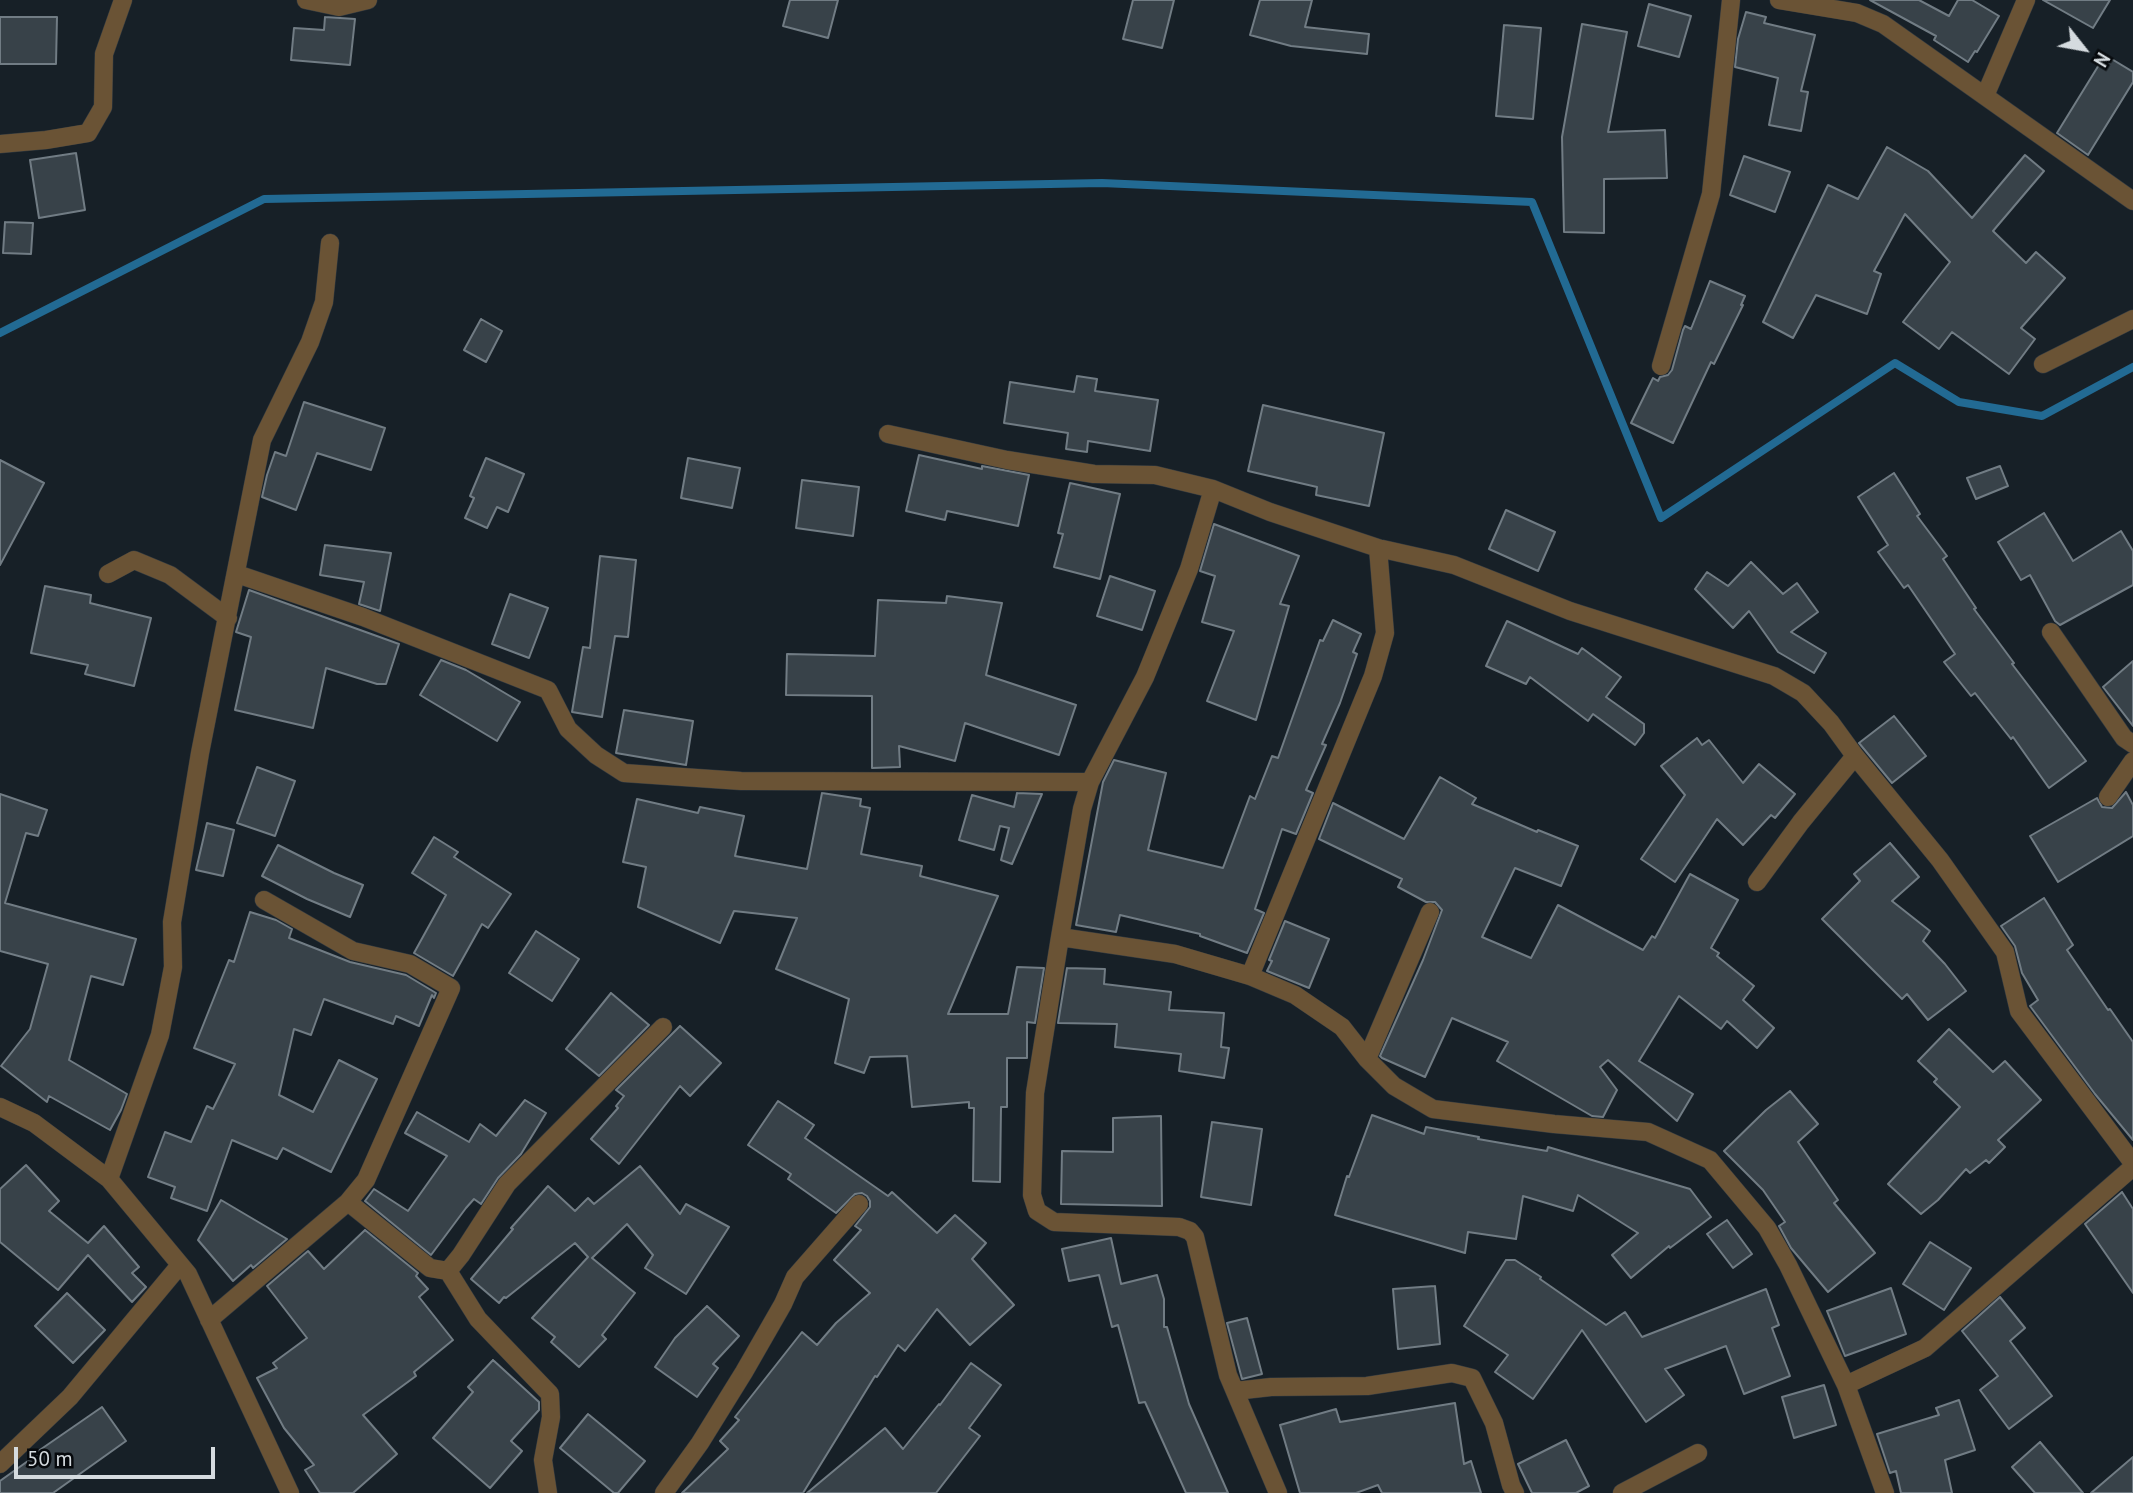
<!DOCTYPE html>
<style>
body{margin:0}
#map{position:relative;width:2133px;height:1493px;overflow:hidden;background:#172027;font-family:"PT Sans",sans-serif}
canvas{display:block}
.north{position:absolute;left:2049px;top:14px;width:70px;height:70px;-webkit-text-stroke:5px #06090c;paint-order:stroke;rotate:121deg;font-size:19px;font-weight:700;line-height:28px;text-align:center;color:#d5dbdf}
.north::after{content:'';display:block;margin:auto;width:24px;height:32px;background:#d5dbdf;clip-path:polygon(50% 0,100% 100%,50% 72%,0 100%)}
.scale{position:absolute;left:14px;top:1447px;width:201px;height:32px;box-sizing:border-box;border:4px solid #d5dbdf;border-top:0;padding-left:9px;font-size:21px;line-height:24px;white-space:nowrap;color:#d5dbdf;-webkit-text-stroke:5px #06090c;paint-order:stroke}
</style>
<div id="map">
<canvas width="2133" height="1493"></canvas>
<div class="north">N</div>
<div class="scale">50 m</div>
</div>
<script>
const context = document.querySelector('canvas').getContext('2d');
context.lineJoin = 'round';
const poly = rows => new Path2D(rows.map(r => 'M' + r).join(''));
function trace(path, color, width, dash) { context.strokeStyle = color; context.lineWidth = width; context.lineCap = dash ? 'butt' : 'round'; context.setLineDash(dash || []); context.stroke(path); }
function paint(path, color) { context.fillStyle = color; context.fill(path, 'evenodd'); }
const stream = poly([
 [0,333,264,199,1102,183,1532,202,1661,518,1895,363,1959,402,2042,416,2133,367]
]);
const building = poly([
 [790,0,838,0,828,38,783,26,790,0],
 [1133,0,1174,0,1162,48,1123,39,1133,0],
 [1260,0,1312,0,1305,27,1369,34,1367,54,1291,46,1250,35,1260,0],
 [1870,0,1919,0,1949,16,1958,0,1972,0,1999,16,1977,52,1975,51,1968,62,1934,40,1936,36,1870,0],
 [2043,0,2110,0,2093,28,2043,0],
 [1649,4,1691,16,1679,57,1638,46,1649,4],
 [1746,12,1766,17,1764,23,1815,35,1801,91,1808,92,1801,131,1769,125,1778,78,1735,67,1738,39,1746,12],
 [0,17,57,17,56,64,0,64,0,17],
 [325,17,355,19,350,65,291,60,294,28,324,30,325,17],
 [1582,24,1627,32,1608,132,1665,130,1667,178,1604,179,1604,233,1564,232,1562,137,1582,24],
 [1504,25,1541,28,1533,119,1496,116,1504,25],
 [2105,55,2133,72,2133,82,2088,155,2057,133,2105,55],
 [1887,147,1928,171,1972,218,2025,155,2044,171,1993,231,2026,263,2036,252,2065,278,2021,328,2035,339,2009,374,1952,332,1939,349,1903,322,1950,262,1905,214,1874,271,1881,274,1867,314,1816,295,1793,338,1763,322,1828,185,1858,199,1887,147],
 [76,153,85,210,39,218,30,160,76,153],
 [1744,156,1790,172,1775,212,1730,195,1744,156],
 [5,222,33,223,31,254,3,253,5,222],
 [1710,281,1745,296,1741,305,1743,305,1714,364,1711,362,1673,443,1631,423,1653,378,1658,381,1660,377,1668,375,1672,370,1683,330,1685,326,1691,329,1710,281],
 [481,319,502,331,486,362,464,350,481,319],
 [1077,376,1097,379,1095,391,1158,400,1150,451,1088,441,1087,452,1066,449,1068,433,1004,423,1010,382,1074,392,1077,376],
 [304,402,385,428,371,470,317,453,296,510,262,497,267,475,275,452,286,456,304,402],
 [1263,405,1384,433,1369,506,1316,495,1317,487,1248,471,1263,405],
 [919,455,982,469,982,466,1029,475,1018,526,947,511,945,520,906,511,919,455],
 [486,458,524,474,508,512,497,507,487,528,465,518,474,498,470,496,486,458],
 [688,458,740,468,732,508,681,498,688,458],
 [0,460,44,483,0,565,0,460],
 [2000,466,2008,486,1976,499,1967,478,2000,466],
 [1894,473,1920,514,1917,516,1947,556,1943,559,1976,608,1974,609,2014,663,2012,664,2086,761,2049,788,2013,737,2011,739,1975,693,1971,696,1944,662,1955,654,1908,585,1904,588,1878,552,1888,545,1858,497,1894,473],
 [802,480,859,487,853,536,796,528,802,480],
 [1070,483,1120,494,1100,579,1054,567,1063,534,1058,533,1070,483],
 [1506,510,1555,532,1538,571,1489,549,1506,510],
 [2044,513,2073,561,2121,531,2133,551,2133,585,2060,625,2055,621,2030,575,2021,580,1998,542,2044,513],
 [1214,524,1299,556,1280,604,1289,606,1256,720,1207,701,1234,631,1202,622,1215,576,1200,571,1214,524],
 [325,545,391,553,380,611,359,604,364,582,320,575,325,545],
 [600,556,636,560,628,637,615,636,602,717,572,712,583,647,590,648,600,556],
 [1751,562,1783,594,1797,583,1818,612,1791,632,1826,653,1814,673,1778,652,1749,611,1733,628,1695,589,1707,572,1728,586,1751,562],
 [1110,576,1155,591,1142,630,1097,616,1110,576],
 [45,586,91,595,90,603,151,618,134,686,85,674,88,665,31,653,45,586],
 [249,590,399,644,386,684,377,684,326,668,313,728,235,710,251,637,236,632,249,590],
 [510,594,548,608,529,658,492,644,510,594],
 [947,596,1002,603,986,675,1076,705,1059,755,965,723,955,761,899,746,900,767,872,768,872,696,786,695,787,654,875,656,878,600,946,603,947,596],
 [1333,620,1361,634,1353,652,1357,654,1340,703,1322,744,1326,745,1306,790,1313,793,1296,834,1282,829,1255,909,1264,913,1247,953,1200,936,1200,934,1120,915,1116,932,1076,925,1103,782,1114,760,1166,773,1148,850,1223,868,1250,796,1255,799,1272,756,1278,758,1320,640,1323,641,1333,620],
 [1507,621,1578,654,1582,648,1621,677,1606,697,1644,724,1644,733,1635,745,1593,714,1588,721,1530,677,1526,684,1486,666,1507,621],
 [441,660,466,670,520,702,497,741,420,695,441,660],
 [2133,661,2133,726,2103,687,2133,661],
 [624,710,693,721,686,765,616,753,624,710],
 [1894,716,1926,756,1892,783,1859,743,1894,716],
 [1697,738,1702,745,1709,740,1743,783,1759,764,1795,794,1775,818,1771,815,1743,845,1717,819,1675,882,1641,859,1685,795,1661,766,1697,738],
 [257,767,295,781,275,836,237,823,257,767],
 [1440,777,1476,798,1472,804,1537,832,1538,830,1578,846,1561,886,1515,868,1482,937,1531,958,1558,905,1643,950,1652,936,1655,938,1690,874,1738,900,1711,948,1719,953,1717,956,1754,986,1743,1000,1774,1028,1757,1048,1727,1021,1721,1029,1679,996,1639,1061,1693,1094,1677,1121,1608,1060,1600,1067,1617,1090,1603,1117,1592,1116,1497,1061,1508,1042,1452,1018,1425,1077,1382,1058,1380,1056,1423,960,1442,910,1435,902,1426,902,1398,887,1402,879,1319,839,1333,803,1404,839,1440,777],
 [2126,792,2133,805,2133,836,2058,882,2030,836,2097,798,2102,807,2112,808,2126,792],
 [822,793,861,799,860,806,870,808,861,854,922,866,920,876,998,896,948,1014,1008,1014,1017,967,1044,968,1035,1023,1027,1022,1027,1058,1007,1058,1007,1107,1001,1107,1000,1182,973,1181,974,1108,969,1108,969,1102,912,1107,907,1056,870,1057,864,1073,835,1063,849,999,776,969,797,918,734,911,720,943,638,907,646,867,623,862,637,799,698,813,700,807,744,816,735,856,807,869,822,793],
 [1017,793,1042,794,1012,864,1001,860,1009,828,1000,826,994,850,959,840,972,795,1014,807,1017,793],
 [0,794,47,810,38,836,26,833,5,903,136,939,123,985,91,976,69,1060,127,1094,121,1110,110,1130,49,1096,47,1102,1,1066,30,1029,48,964,0,951,0,794],
 [207,823,234,830,223,876,196,870,207,823],
 [434,837,458,852,454,857,511,894,488,928,482,924,453,976,414,953,446,895,412,873,434,837],
 [1890,843,1919,877,1892,901,1930,931,1923,941,1945,964,1966,991,1928,1020,1907,994,1902,999,1822,919,1860,881,1854,874,1890,843],
 [278,845,334,873,363,885,350,917,307,899,262,876,278,845],
 [2044,898,2073,945,2067,950,2108,1010,2110,1009,2133,1042,2133,1140,2095,1094,2030,1006,2038,1000,2022,973,2015,946,2001,926,2044,898],
 [250,912,276,920,292,929,289,938,350,962,406,975,436,993,434,998,432,995,419,1026,396,1016,393,1024,324,999,311,1035,294,1029,279,1095,313,1112,339,1060,377,1079,331,1172,283,1148,277,1159,232,1140,207,1211,171,1198,175,1187,148,1177,165,1132,191,1142,207,1106,213,1109,235,1064,194,1048,229,960,234,962,250,912],
 [1285,921,1329,939,1309,988,1267,971,1272,961,1269,960,1285,921],
 [536,931,579,959,552,1001,509,973,536,931],
 [1067,968,1105,969,1104,984,1171,992,1169,1010,1224,1013,1221,1047,1229,1048,1224,1078,1179,1071,1181,1054,1115,1047,1117,1024,1058,1023,1067,968],
 [611,993,649,1025,599,1076,566,1049,611,993],
 [680,1026,721,1063,690,1096,680,1086,619,1164,591,1139,618,1108,616,1106,624,1096,616,1090,680,1026],
 [1949,1029,1993,1072,2005,1061,2041,1100,1998,1140,2005,1147,1989,1163,1986,1160,1970,1173,1966,1169,1938,1200,1921,1214,1888,1184,1960,1107,1934,1082,1937,1079,1918,1061,1949,1029],
 [1790,1091,1818,1124,1798,1142,1838,1200,1834,1203,1875,1253,1828,1292,1791,1248,1779,1226,1785,1222,1763,1190,1724,1151,1766,1110,1790,1091],
 [525,1100,546,1113,521,1154,498,1178,481,1204,474,1199,466,1208,431,1255,365,1201,374,1189,408,1211,447,1156,405,1133,417,1112,469,1142,480,1124,496,1136,525,1100],
 [778,1101,814,1125,805,1138,888,1196,892,1192,937,1233,955,1215,986,1243,972,1259,1014,1305,970,1345,937,1309,905,1351,898,1345,877,1377,875,1376,803,1493,682,1493,728,1449,720,1441,739,1420,735,1417,802,1332,817,1345,836,1323,870,1293,834,1260,861,1230,855,1226,870,1207,870,1201,867,1196,862,1193,855,1194,836,1213,788,1179,791,1174,748,1145,778,1101],
 [1372,1115,1424,1134,1426,1127,1479,1137,1478,1139,1547,1151,1548,1147,1690,1189,1711,1217,1670,1248,1669,1246,1631,1278,1612,1255,1638,1233,1578,1195,1573,1211,1523,1196,1516,1239,1468,1232,1465,1253,1335,1215,1347,1176,1349,1177,1372,1115],
 [1161,1116,1162,1206,1061,1204,1062,1151,1113,1152,1113,1118,1161,1116],
 [1212,1122,1262,1129,1251,1205,1201,1197,1212,1122],
 [26,1165,59,1201,49,1211,88,1243,104,1226,139,1267,132,1273,146,1287,132,1302,88,1255,58,1290,0,1242,0,1189,26,1165],
 [640,1166,680,1214,686,1204,729,1227,686,1294,645,1268,653,1255,627,1224,592,1258,635,1293,602,1335,606,1339,579,1367,551,1342,555,1337,532,1318,588,1257,575,1243,506,1298,504,1297,499,1303,471,1279,513,1229,511,1228,548,1186,575,1211,588,1198,594,1204,640,1166],
 [2122,1192,2133,1209,2133,1293,2085,1224,2122,1192],
 [221,1200,287,1239,253,1268,251,1265,233,1281,198,1240,221,1200],
 [1727,1220,1752,1254,1733,1268,1707,1234,1727,1220],
 [365,1230,418,1273,416,1276,428,1289,419,1297,453,1340,414,1372,416,1376,363,1415,397,1454,353,1493,320,1493,305,1470,314,1465,284,1428,257,1378,277,1368,273,1363,307,1338,267,1286,308,1251,324,1269,365,1230],
 [1111,1238,1121,1284,1157,1275,1164,1299,1164,1327,1167,1327,1189,1404,1228,1493,1186,1493,1145,1402,1139,1403,1118,1325,1112,1327,1099,1275,1069,1281,1062,1249,1111,1238],
 [1930,1242,1971,1268,1944,1310,1903,1284,1930,1242],
 [1506,1260,1515,1260,1541,1277,1540,1279,1606,1325,1625,1312,1642,1337,1766,1289,1779,1325,1772,1328,1790,1376,1744,1394,1726,1346,1665,1369,1684,1395,1646,1422,1582,1330,1533,1399,1495,1372,1508,1355,1464,1326,1506,1260],
 [1435,1286,1440,1344,1398,1349,1393,1289,1435,1286],
 [1891,1288,1906,1334,1845,1356,1827,1311,1891,1288],
 [67,1293,105,1330,73,1363,35,1326,67,1293],
 [2000,1297,2025,1328,2010,1341,2052,1396,2009,1429,1980,1390,1998,1376,1962,1331,2000,1297],
 [707,1306,739,1336,713,1364,718,1368,697,1397,655,1367,675,1338,707,1306],
 [1247,1318,1262,1374,1242,1379,1227,1323,1247,1318],
 [493,1360,539,1402,539,1410,511,1441,522,1451,490,1488,433,1438,473,1392,468,1387,493,1360],
 [971,1363,1001,1385,969,1428,980,1436,936,1493,807,1493,885,1428,903,1449,939,1404,940,1405,971,1363],
 [1824,1385,1836,1425,1794,1438,1782,1397,1824,1385],
 [1959,1400,1975,1450,1945,1460,1952,1493,1901,1493,1896,1471,1890,1473,1877,1434,1939,1415,1936,1408,1959,1400],
 [1455,1403,1464,1464,1471,1461,1481,1493,1382,1493,1378,1485,1356,1493,1300,1493,1280,1425,1336,1409,1340,1422,1455,1403],
 [102,1407,126,1441,53,1493,0,1493,0,1481,35,1456,34,1454,102,1407],
 [588,1414,645,1461,618,1493,614,1493,560,1448,588,1414],
 [1566,1440,1589,1486,1576,1493,1532,1493,1518,1464,1566,1440],
 [2040,1442,2083,1493,2035,1493,2012,1467,2040,1442],
 [2133,1457,2133,1493,2091,1493,2133,1457]
]);
const minor = poly([
 [306,0,339,7,368,0],
 [1779,0,1857,13,1883,24,2133,201],
 [1985,96,2026,0],
 [0,144,46,140,88,133,103,107,104,54,123,0],
 [2043,364,2133,319],
 [1661,366,1711,194,1731,0],
 [888,434,1007,460,1094,474,1155,475,1213,489,1270,512,1378,548,1454,565,1570,611,1774,676,1803,693,1831,723,1855,756,1940,860,2005,952,2019,1011,2133,1163],
 [1213,489,1189,569,1145,677,1090,782,1082,809,1060,937,1175,954,1250,976,1295,995,1342,1027,1367,1059,1394,1086,1433,1109,1554,1124,1648,1132,1710,1160,1767,1228,1788,1265,1846,1385,1885,1493],
 [108,574,134,560,170,575,228,618],
 [237,574,363,617,548,690,568,729,596,755,624,773,741,781,1090,782],
 [2051,632,2124,738,2133,744],
 [2108,797,2133,761],
 [1757,882,1801,822,1855,756],
 [1060,937,1035,1093,1032,1195,1037,1211,1054,1222,1179,1227,1190,1231,1195,1237,1228,1375,1278,1493],
 [1250,976,1373,676,1385,633,1378,548],
 [1367,1059,1430,912],
 [0,1107,34,1123,109,1179,188,1274,290,1493],
 [109,1179,160,1035,173,967,172,922,200,753,262,440,310,342,324,302,330,243],
 [348,1202,430,1268,448,1271,461,1255,507,1184,663,1027],
 [448,1271,478,1319,550,1394,551,1417,543,1460,548,1493],
 [209,1320,348,1202,366,1180,451,988,410,964,353,951,264,900],
 [1846,1385,1925,1348,2133,1167],
 [1235,1391,1271,1387,1367,1386,1452,1373,1472,1378,1494,1423,1511,1485,1515,1493],
 [0,1464,70,1397,180,1265],
 [664,1493,700,1443,744,1372,783,1304,795,1277,859,1204],
 [1622,1493,1698,1453]
]);
trace(stream, '#226a93', 8);
paint(building, '#384249');
trace(building, '#717c84', 2);
trace(minor, '#323a41', 19);
trace(minor, '#6a5335', 18);
</script>
